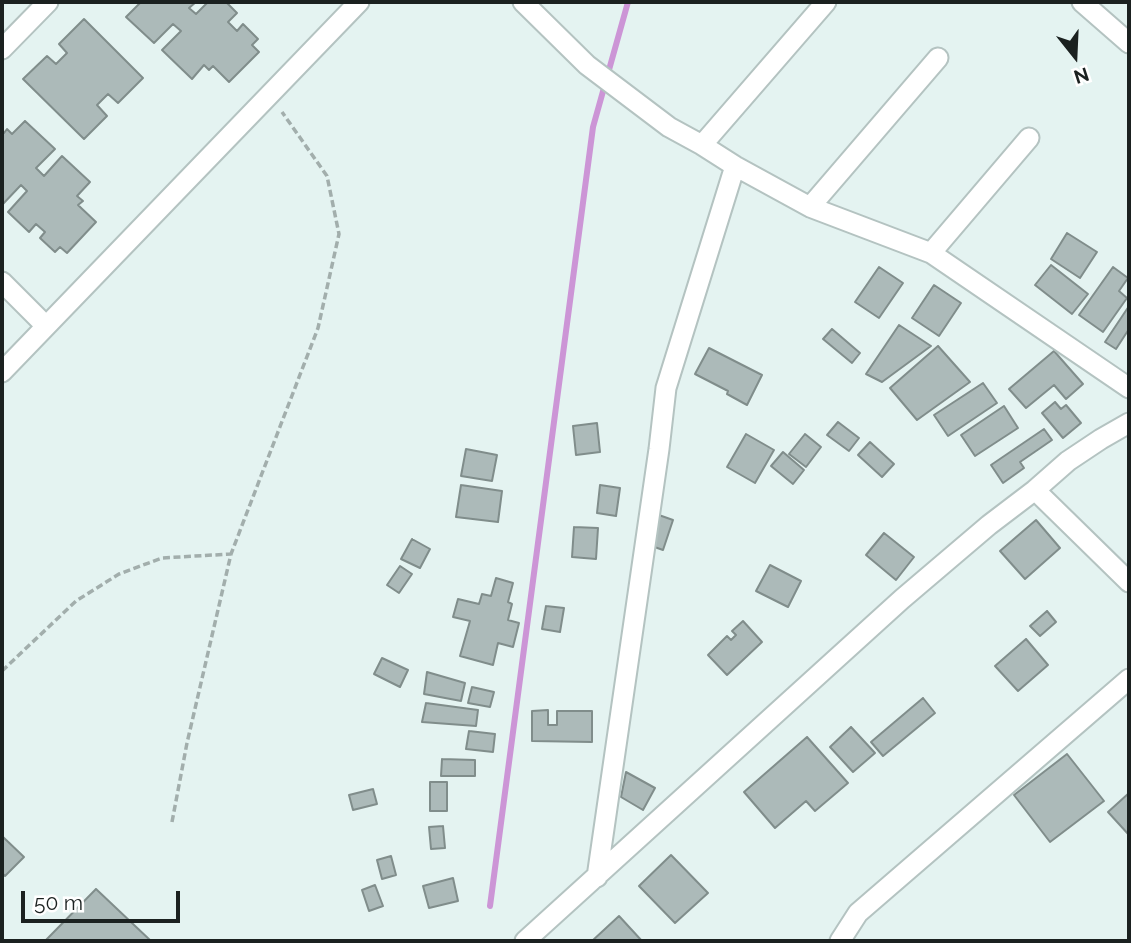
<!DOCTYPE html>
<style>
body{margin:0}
#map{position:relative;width:1131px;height:943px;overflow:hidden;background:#e4f3f1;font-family:Raleway,sans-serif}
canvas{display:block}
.frame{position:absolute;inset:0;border:4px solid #1b2120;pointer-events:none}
.north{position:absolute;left:1040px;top:21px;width:70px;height:70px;-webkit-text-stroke:5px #fff;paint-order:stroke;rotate:162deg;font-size:19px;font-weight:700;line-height:28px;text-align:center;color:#1b2120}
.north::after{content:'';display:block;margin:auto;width:24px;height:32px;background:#1b2120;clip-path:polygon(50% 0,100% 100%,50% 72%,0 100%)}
.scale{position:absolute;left:21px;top:891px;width:159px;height:32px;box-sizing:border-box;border:4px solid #1b2120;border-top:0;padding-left:9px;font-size:21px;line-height:24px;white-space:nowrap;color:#1b2120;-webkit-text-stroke:5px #fff;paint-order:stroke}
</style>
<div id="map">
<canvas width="1131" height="943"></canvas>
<div class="frame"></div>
<div class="north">N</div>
<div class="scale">50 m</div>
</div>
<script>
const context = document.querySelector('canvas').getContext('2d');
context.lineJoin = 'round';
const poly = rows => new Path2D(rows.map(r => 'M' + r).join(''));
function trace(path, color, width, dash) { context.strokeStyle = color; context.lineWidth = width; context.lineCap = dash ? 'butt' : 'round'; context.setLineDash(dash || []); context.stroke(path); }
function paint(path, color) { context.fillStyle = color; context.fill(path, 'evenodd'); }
const stream = poly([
 [490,906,593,127,628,2]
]);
const building = poly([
 [138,2,196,2,189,8,196,14,208,2,226,2,237,13,228,22,237,31,243,24,258,39,252,45,259,52,229,82,213,66,209,70,204,65,192,79,162,50,181,31,173,24,154,43,126,17,140,3,138,2],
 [84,19,143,78,118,103,108,94,97,105,107,116,84,139,23,79,47,56,56,64,67,53,59,44,84,19],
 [25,121,55,149,36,168,44,176,62,156,90,182,77,196,83,201,78,205,96,222,67,253,60,247,55,252,40,238,45,232,36,224,29,232,8,212,27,191,21,185,2,205,2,131,4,133,7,129,12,134,25,121],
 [1067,233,1097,252,1080,278,1051,259,1067,233],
 [1051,265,1088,294,1072,314,1035,285,1051,265],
 [879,267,903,283,879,318,855,302,879,267],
 [1113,267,1128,278,1119,291,1127,298,1103,332,1079,315,1113,267],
 [934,285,961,303,939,336,912,318,934,285],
 [1129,306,1129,329,1116,349,1105,342,1129,306],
 [899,325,931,346,882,382,866,374,899,325],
 [832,329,860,353,852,363,823,339,832,329],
 [938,346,970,382,917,420,890,388,938,346],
 [709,348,762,375,747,405,727,394,728,391,695,374,709,348],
 [1054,351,1083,384,1066,399,1054,385,1026,408,1009,389,1054,351],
 [983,383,997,403,948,436,934,415,983,383],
 [1055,402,1061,409,1066,405,1081,423,1063,438,1042,413,1055,402],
 [1004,406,1018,428,975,456,961,435,1004,406],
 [838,422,859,438,849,451,827,435,838,422],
 [597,423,600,452,576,455,573,426,597,423],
 [1044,429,1052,440,1020,462,1024,468,1003,483,991,465,1044,429],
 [746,434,774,450,755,483,727,467,746,434],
 [805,434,821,447,806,467,789,454,805,434],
 [870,442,894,464,882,477,858,455,870,442],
 [466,449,497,455,492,481,461,476,466,449],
 [783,452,804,470,793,484,771,466,783,452],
 [461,485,502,491,498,522,456,517,461,485],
 [600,485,620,488,616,516,597,513,600,485],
 [656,514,673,520,663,550,646,544,656,514],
 [1036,520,1060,548,1025,579,1000,551,1036,520],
 [574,527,598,528,596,559,572,557,574,527],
 [884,533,914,557,896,580,866,555,884,533],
 [412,539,430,549,420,568,401,559,412,539],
 [770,565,801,581,788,607,756,591,770,565],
 [400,566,412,574,399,593,387,585,400,566],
 [496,578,513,583,508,602,512,604,508,620,519,623,513,647,498,643,493,665,460,656,470,621,453,617,458,599,479,604,482,594,491,596,496,578],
 [546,606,564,608,560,632,542,629,546,606],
 [1047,611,1056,622,1040,636,1030,626,1047,611],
 [743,621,762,642,727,675,708,655,727,636,731,640,736,635,732,631,743,621],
 [1026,639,1048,665,1018,691,995,666,1026,639],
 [382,658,408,670,400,687,374,674,382,658],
 [427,672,465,683,461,701,424,694,427,672],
 [472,687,494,692,490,707,468,703,472,687],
 [923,698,935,713,883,756,871,742,923,698],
 [426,703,478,710,476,726,422,722,426,703],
 [548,710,548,725,557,725,557,711,592,711,592,742,532,741,532,711,548,710],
 [851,727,875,753,853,772,830,747,851,727],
 [469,731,495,734,493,752,466,749,469,731],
 [807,737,848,783,815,811,806,801,775,828,744,792,807,737],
 [1067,754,1104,801,1050,842,1014,795,1067,754],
 [442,759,475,760,475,776,441,776,442,759],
 [626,772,655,788,643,810,621,797,626,772],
 [430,782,447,782,447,811,430,811,430,782],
 [373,789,377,804,353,810,349,795,373,789],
 [1129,793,1129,835,1108,812,1129,793],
 [443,826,445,848,431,849,429,827,443,826],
 [2,836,24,857,5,876,2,873,2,836],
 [671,855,708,893,675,923,639,886,671,855],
 [391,856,396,875,382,879,377,860,391,856],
 [453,878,458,901,429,908,423,886,453,878],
 [375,885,383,906,369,911,362,890,375,885],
 [96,889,151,941,45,941,96,889],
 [619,916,642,941,592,941,619,916]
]);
const path = poly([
 [2,671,76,601,119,574,162,558,231,554],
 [172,822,187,743,231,554,318,328,339,234,327,176,282,112]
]);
const minor = poly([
 [523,2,587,65,669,127,702,145,735,166,810,207,931,253,1129,388],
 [1082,2,1129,43],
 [2,49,48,2],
 [702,145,826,2],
 [810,207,938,58],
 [931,253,1029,138],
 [2,282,46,326],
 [2,372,359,2],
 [1035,490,1068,461,1101,439,1129,423],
 [597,877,659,449,666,388,735,166],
 [525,941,902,599,989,525,1035,490,1129,582],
 [840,941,858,913,1129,679]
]);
trace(stream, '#cc95d6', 6);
paint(building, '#acbab9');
trace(building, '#808d8b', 2);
trace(minor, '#b4c3c1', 23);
trace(path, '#a2aeac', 3.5, [7, 3.5]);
trace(minor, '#fff', 19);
</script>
